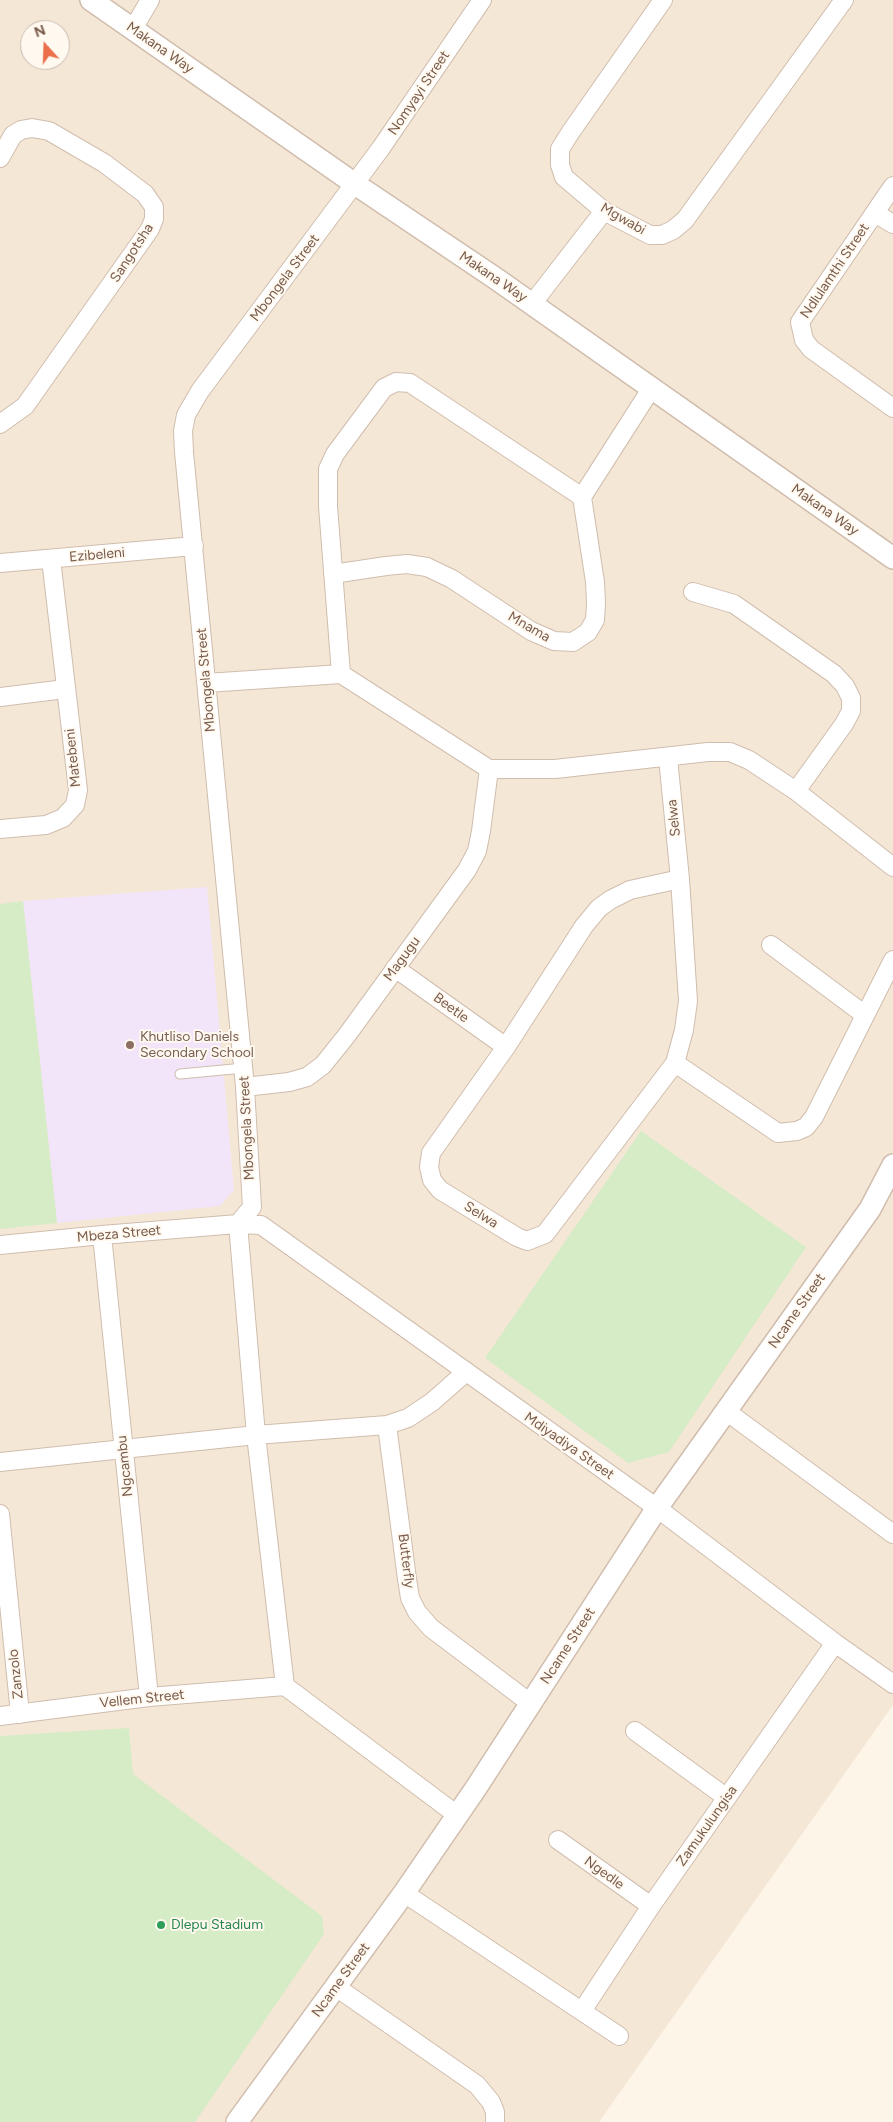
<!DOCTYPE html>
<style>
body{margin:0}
#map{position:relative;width:893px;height:2122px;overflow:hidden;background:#fdf5e8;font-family:Figtree,sans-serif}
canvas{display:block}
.north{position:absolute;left:20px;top:20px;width:50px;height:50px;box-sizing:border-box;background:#fff9f0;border:1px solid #c9baae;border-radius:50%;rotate:340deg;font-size:14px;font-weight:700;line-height:20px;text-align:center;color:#795b4b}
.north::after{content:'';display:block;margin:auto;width:18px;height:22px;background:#ea6f4a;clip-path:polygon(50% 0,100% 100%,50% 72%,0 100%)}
</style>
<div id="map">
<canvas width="893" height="2122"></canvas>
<div class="north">N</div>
</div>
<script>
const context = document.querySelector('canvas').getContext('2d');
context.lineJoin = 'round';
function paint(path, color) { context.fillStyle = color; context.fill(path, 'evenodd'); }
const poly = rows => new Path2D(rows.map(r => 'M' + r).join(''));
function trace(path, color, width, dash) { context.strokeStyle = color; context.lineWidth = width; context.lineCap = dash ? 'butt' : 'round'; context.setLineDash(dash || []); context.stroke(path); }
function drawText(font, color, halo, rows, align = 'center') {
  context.font = font + ' Figtree,sans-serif'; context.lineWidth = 4; context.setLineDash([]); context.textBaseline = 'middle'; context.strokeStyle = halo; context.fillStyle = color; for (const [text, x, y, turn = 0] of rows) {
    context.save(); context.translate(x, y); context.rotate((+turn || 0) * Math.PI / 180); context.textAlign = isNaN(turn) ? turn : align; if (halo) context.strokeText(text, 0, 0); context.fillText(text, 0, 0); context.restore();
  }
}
const residential = poly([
 [0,0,893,0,893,1705,599,2122,0,2122],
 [30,30,60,30,60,60,30,60]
]);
const education = poly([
 [207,887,234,1190,220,1206,57,1223,23,901]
]);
const green = poly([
 [23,901,57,1223,0,1229,0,904],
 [641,1131,806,1247,669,1452,628,1463,485,1358],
 [129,1728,133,1774,322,1916,324,1934,195,2122,0,2122,0,1736]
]);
const service = poly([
 [180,1074,244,1068]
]);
const minor = poly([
 [663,0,570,133,560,149,560,165,564,177,604,211,650,235,662,235,673,230,685,220,844,0],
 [133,29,150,0],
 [0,158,13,135,21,130,32,128,49,131,104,163,145,194,154,207,154,219,150,229,25,406,0,424],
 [893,186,800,322,804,340,811,349,893,408],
 [875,213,893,224],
 [532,304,604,211],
 [0,563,194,546],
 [333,574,386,566,407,564,427,567,452,579,531,631,554,641,573,642,588,632,595,620,596,603,595,582,582,497,651,389],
 [693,592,734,604,834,674,845,686,851,698,851,711,844,724,796,791],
 [341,674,328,506,328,469,335,454,384,388,396,382,410,383,582,497],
 [206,683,341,674,489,769,555,769,708,752,730,752,749,760,796,791,893,867],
 [0,697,65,689],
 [668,758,680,879,688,1001,684,1030,675,1063,545,1234,527,1241,517,1237,440,1190,432,1180,429,1167,431,1153,506,1047,584,926,599,908,610,900,630,890,680,879],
 [0,829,46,825,63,818,75,805,78,790,51,559],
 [771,945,865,1015],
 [395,968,506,1047],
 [675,1063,778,1133,797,1131,806,1127,814,1117,893,960],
 [245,1087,289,1082,307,1077,323,1065,347,1035,467,870,477,851,481,831,489,769],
 [238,1224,252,1207,245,1087,184,452,183,431,186,415,200,391,381,148,482,0],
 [238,1224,256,1435,285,1686,457,1815],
 [102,1235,149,1697],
 [0,1245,102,1235,238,1224,261,1225,657,1508,835,1643,893,1684],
 [726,1411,893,1534],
 [387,1425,407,1579,410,1598,417,1612,431,1628,530,1703],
 [0,1462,256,1435,387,1425,408,1418,432,1402,466,1372],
 [0,1514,20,1714],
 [0,1716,149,1697,285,1686],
 [635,1731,727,1798],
 [558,1840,651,1906],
 [404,1893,619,2036],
 [336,1987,477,2085,491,2102,495,2112,495,2122],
 [582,2011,651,1906,835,1643]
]);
const tertiary = poly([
 [91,0,355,184,495,278,893,558],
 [237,2122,404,1893,476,1788,657,1508,870,1209,893,1165]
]);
const markers = [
 [130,1045,5,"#8d6e63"],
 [161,1925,5,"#2e9e5b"]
];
const streetNames = [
 ["Makana Way",160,48,35],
 ["Nomyayi Street",419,93,-56],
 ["Mgwabi",623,219,30],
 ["Sangotsha",132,253,-57],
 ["Ndlulamthi Street",835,271,-56],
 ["Makana Way",493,277,34],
 ["Mbongela Street",285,278,-53],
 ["Makana Way",825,510,35],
 ["Ezibeleni",97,555,-5],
 ["Mnama",529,627,30],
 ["Mbongela Street",206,680,-95],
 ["Matebeni",73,758,-96],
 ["Selwa",674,818,-96],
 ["Magugu",402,959,-54],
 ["Beetle",451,1008,36],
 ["Mbongela Street",247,1128,-93],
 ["Selwa",481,1215,32],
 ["Mbeza Street",119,1234,-5],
 ["Ncame Street",797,1311,-55],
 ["Mdiyadiya Street",569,1446,35],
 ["Ngcambu",125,1466,-96],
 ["Butterfly",406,1561,83],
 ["Ncame Street",568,1646,-57],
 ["Zanzolo",16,1674,-96],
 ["Vellem Street",142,1699,-6],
 ["Zamukulungisa",707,1826,-55],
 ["Ngedle",604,1873,36],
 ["Ncame Street",341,1980,-54]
];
const educationNames = [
 ["Khutliso Daniels",140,1037],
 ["Secondary School",140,1053]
];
const leisureNames = [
 ["Dlepu Stadium",171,1925]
];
paint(residential, '#f5e7d6');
paint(education, '#f2e5fa');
paint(green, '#d5ecc6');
trace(service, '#d0bdad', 11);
trace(minor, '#d0bdad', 20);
trace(tertiary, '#d0bdad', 24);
trace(service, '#fff', 9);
trace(minor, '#fff', 18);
trace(tertiary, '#fff', 21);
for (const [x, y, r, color] of markers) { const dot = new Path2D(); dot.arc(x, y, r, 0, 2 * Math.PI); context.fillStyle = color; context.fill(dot); trace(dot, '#fff9f0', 2); }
drawText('14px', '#795b4b', '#fff9f0', streetNames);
drawText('14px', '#785e54', '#fff9f0', educationNames, 'left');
drawText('14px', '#27864d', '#fff9f0', leisureNames, 'left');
</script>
